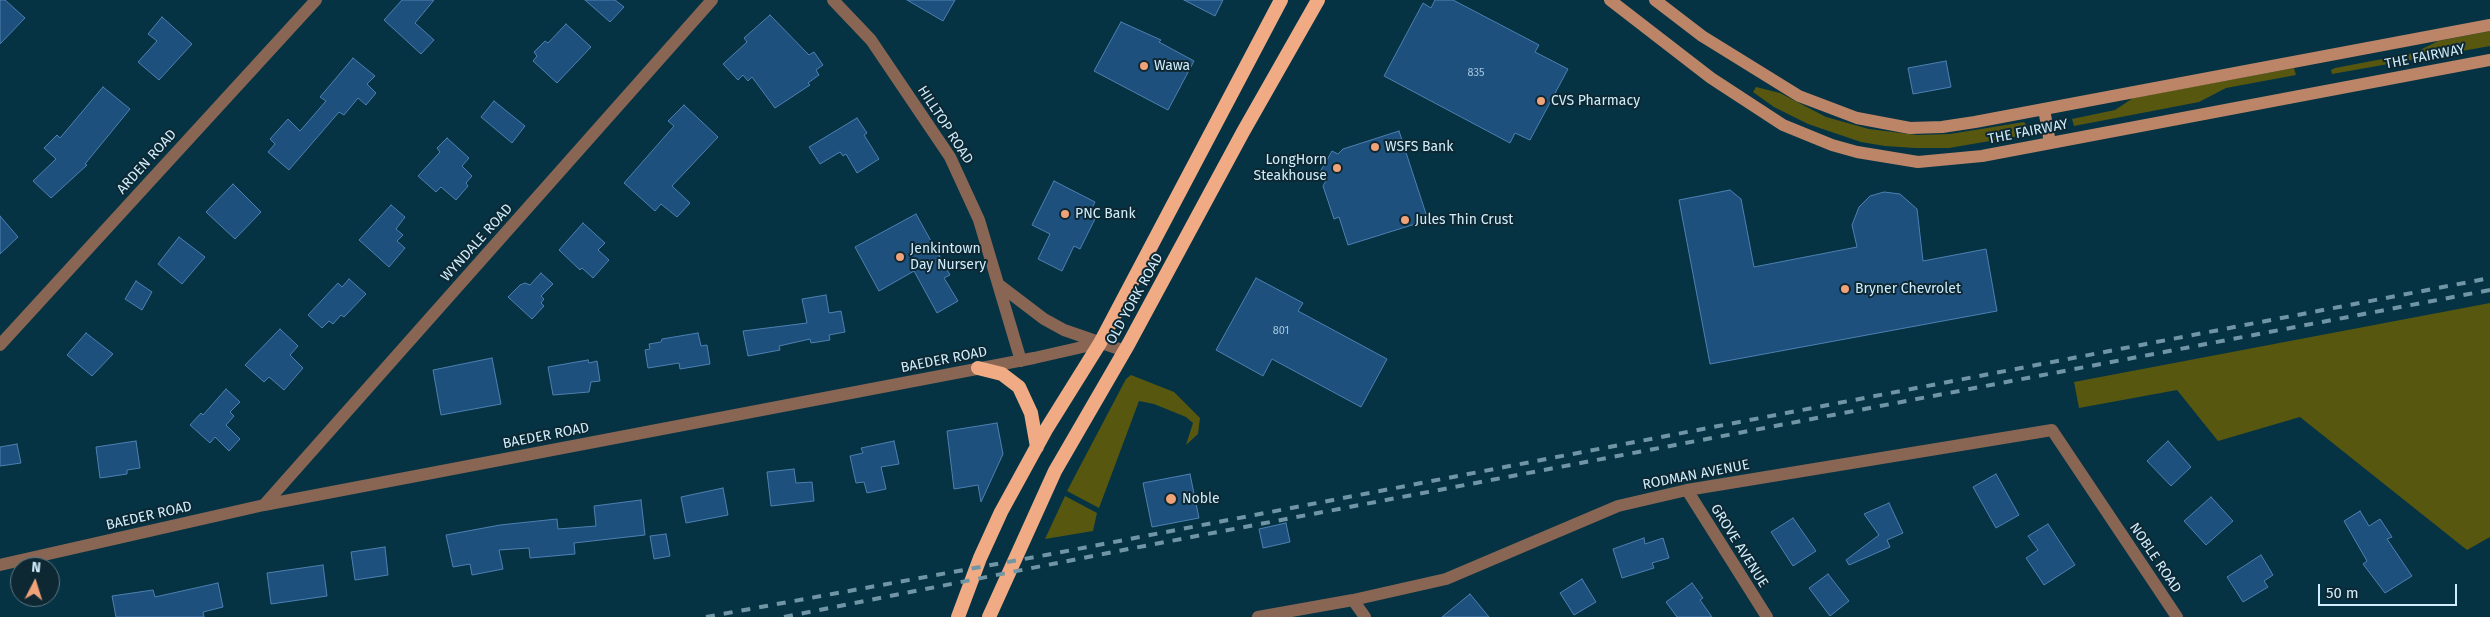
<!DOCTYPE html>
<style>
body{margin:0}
#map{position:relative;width:2490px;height:617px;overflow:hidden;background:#053344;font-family:"Fira Sans",sans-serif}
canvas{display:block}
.north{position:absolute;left:10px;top:557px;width:50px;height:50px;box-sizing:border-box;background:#0e2833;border:1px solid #5b7783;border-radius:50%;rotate:5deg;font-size:14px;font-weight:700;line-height:20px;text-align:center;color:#cfedfc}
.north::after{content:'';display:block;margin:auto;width:18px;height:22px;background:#f0a278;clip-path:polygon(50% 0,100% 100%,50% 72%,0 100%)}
.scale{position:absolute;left:2318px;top:584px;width:139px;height:22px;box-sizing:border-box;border:2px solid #cfedfc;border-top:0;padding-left:6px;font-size:15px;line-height:18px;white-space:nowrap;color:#cfedfc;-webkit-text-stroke:4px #0e2833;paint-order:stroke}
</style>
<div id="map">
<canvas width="2490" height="617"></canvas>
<div class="north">N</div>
<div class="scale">50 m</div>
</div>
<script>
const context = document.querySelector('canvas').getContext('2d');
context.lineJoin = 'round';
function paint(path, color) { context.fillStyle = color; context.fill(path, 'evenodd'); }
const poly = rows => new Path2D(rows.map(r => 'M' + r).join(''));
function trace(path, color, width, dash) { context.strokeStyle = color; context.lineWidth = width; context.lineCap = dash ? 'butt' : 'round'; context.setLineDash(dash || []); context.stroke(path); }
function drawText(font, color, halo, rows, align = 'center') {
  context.font = font + ' "Fira Sans",sans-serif'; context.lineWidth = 4; context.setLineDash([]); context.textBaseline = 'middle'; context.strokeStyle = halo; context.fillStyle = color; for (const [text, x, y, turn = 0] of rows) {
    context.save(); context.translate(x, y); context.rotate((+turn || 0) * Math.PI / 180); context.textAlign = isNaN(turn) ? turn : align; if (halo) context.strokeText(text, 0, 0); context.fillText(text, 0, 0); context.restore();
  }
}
const green = poly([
 [2490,31,2490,46,2332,74,2331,70,2335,68,2414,53,2438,41],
 [2294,68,2296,75,2226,88,2199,102,2074,126,2072,119,2115,110,2133,98],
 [1756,87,1780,93,1826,117,1869,129,1917,135,1950,134,2024,122,2028,127,2025,135,1949,148,1915,148,1885,146,1861,142,1808,124,1774,107,1753,92],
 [2490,303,2490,537,2467,550,2300,417,2218,441,2177,390,2079,408,2074,382],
 [1131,375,1174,392,1200,418,1198,434,1186,445,1193,423,1186,417,1154,404,1139,401,1099,508,1067,491,1126,379],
 [1065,496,1097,513,1093,531,1045,539]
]);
const building = poly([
 [0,0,5,0,25,18,0,44,0,0],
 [402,0,434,0,415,23,434,40,421,54,384,20,402,0],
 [585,0,615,0,624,7,610,22,585,0],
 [907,0,955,0,943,21,907,0],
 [1184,0,1223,0,1215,16,1184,0],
 [1435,0,1453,0,1539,45,1535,52,1568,69,1530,140,1515,133,1510,143,1384,76,1423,3,1431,8,1435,0],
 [770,15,809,55,814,52,823,65,816,70,819,75,808,83,810,85,775,108,752,77,748,81,743,75,738,80,723,64,747,42,744,38,770,15],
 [162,17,192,44,159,80,138,62,157,41,148,34,162,17],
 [1121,22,1161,40,1159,42,1194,61,1168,110,1094,71,1121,22],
 [566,24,591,47,557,83,533,61,537,56,534,52,545,41,548,43,566,24],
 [353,58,375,76,367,84,376,93,366,105,358,98,344,115,339,112,289,170,268,152,275,144,270,139,288,119,300,131,326,101,320,97,353,58],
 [1946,61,1951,87,1913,94,1908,68,1946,61],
 [103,87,130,109,85,164,87,165,51,198,33,181,56,159,44,148,57,135,60,138,103,87],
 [494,101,525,126,512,143,481,117,494,101],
 [684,105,718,137,672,186,690,203,677,217,661,204,655,211,624,183,674,126,668,121,684,105],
 [857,118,867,133,864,135,879,159,857,173,846,154,843,156,840,152,820,164,809,147,857,118],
 [1399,131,1428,220,1348,245,1339,217,1334,219,1323,186,1328,177,1320,172,1332,151,1338,154,1343,149,1399,131],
 [447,138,469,158,462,166,472,176,466,183,468,186,456,200,441,187,436,192,418,176,440,152,437,148,447,138],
 [1054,181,1095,202,1090,212,1097,215,1080,249,1074,246,1062,271,1038,259,1050,234,1032,225,1054,181],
 [233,184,261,212,235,239,206,212,233,184],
 [1730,190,1741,199,1754,267,1857,247,1852,225,1859,207,1870,196,1884,192,1900,194,1917,209,1923,261,1986,249,1997,311,1710,364,1679,200,1730,190],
 [391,205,405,217,396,229,403,235,397,241,405,248,389,267,359,240,391,205],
 [916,214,950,275,944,278,958,301,937,313,914,271,879,291,855,247,916,214],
 [0,216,18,237,0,254,0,216],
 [583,223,605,243,598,250,609,260,593,278,582,268,580,270,559,250,583,223],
 [179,237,205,257,182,284,158,264,179,237],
 [541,273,553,284,541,296,544,299,541,303,544,306,532,319,508,297,520,285,525,283,530,285,541,273],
 [1256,278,1303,303,1298,311,1387,359,1361,407,1272,359,1263,376,1216,350,1256,278],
 [349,279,366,294,344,317,341,315,333,324,329,321,322,328,308,315,338,283,342,287,349,279],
 [136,281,152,292,142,310,125,299,136,281],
 [826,295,829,313,841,311,845,332,829,335,830,340,811,343,810,339,779,346,780,350,748,356,743,331,807,323,802,299,826,295],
 [280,329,298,346,290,355,303,368,284,390,269,377,264,382,245,365,280,329],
 [86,333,113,354,92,376,67,355,86,333],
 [698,333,701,346,707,345,710,364,680,369,679,363,648,368,645,350,650,349,649,344,661,342,662,339,698,333],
 [492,358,501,404,441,415,433,370,492,358],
 [588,360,589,363,597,361,600,381,591,382,589,392,553,395,548,367,588,360],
 [226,389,240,402,230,412,234,416,226,425,240,439,229,451,215,437,210,443,190,425,201,413,203,415,226,389],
 [997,423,1003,454,981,502,978,485,954,489,947,431,997,423],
 [136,441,140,468,127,470,127,474,100,478,96,447,136,441],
 [894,441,899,464,881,467,886,489,867,493,864,482,856,483,850,456,863,453,861,448,894,441],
 [2168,441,2191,467,2171,486,2147,461,2168,441],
 [17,444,21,463,0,466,0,447,17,444],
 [794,469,796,483,812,482,814,501,771,506,767,472,794,469],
 [1190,474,1199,518,1152,527,1143,483,1190,474],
 [1996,474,2019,515,1996,528,1973,487,1996,474],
 [723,488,728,515,686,523,681,497,723,488],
 [2211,497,2233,521,2206,545,2184,521,2211,497],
 [641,500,645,535,574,543,575,554,530,558,529,548,499,550,503,569,472,575,470,564,453,567,446,535,500,525,557,519,558,529,596,526,594,506,641,500],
 [1889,503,1903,533,1887,540,1890,547,1849,565,1846,560,1879,535,1864,514,1889,503],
 [2360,511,2369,526,2380,519,2392,537,2387,539,2412,576,2385,593,2363,564,2367,561,2344,521,2360,511],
 [1793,518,1816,551,1793,566,1771,532,1793,518],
 [1286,523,1290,542,1263,548,1259,529,1286,523],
 [2048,524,2075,565,2044,585,2026,558,2038,550,2028,536,2048,524],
 [666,534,670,556,654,559,650,536,666,534],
 [1644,538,1645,544,1663,538,1669,558,1652,563,1654,568,1622,578,1613,549,1644,538],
 [385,547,388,575,355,580,351,552,385,547],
 [2261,555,2273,575,2264,581,2268,587,2243,602,2227,577,2261,555],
 [323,565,327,596,271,604,267,573,323,565],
 [1828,574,1849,601,1830,616,1809,588,1828,574],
 [1582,579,1596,602,1574,615,1560,593,1582,579],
 [218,583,223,607,203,612,204,617,116,617,112,596,153,590,155,597,218,583],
 [1692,583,1703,598,1700,600,1712,617,1677,617,1666,602,1692,583],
 [1470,594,1489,617,1442,617,1470,594]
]);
const minor = poly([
 [833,0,871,40,950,157,979,220,1021,361],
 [998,284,1044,319,1064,330,1125,351],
 [0,345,316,0],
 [1687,490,1767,617],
 [264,505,712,0],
 [0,565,264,505,1034,358,1100,343],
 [1353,600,1365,617],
 [1258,617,1353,600,1446,579,1618,506,1687,490,2052,430,2177,617]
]);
const secondary = poly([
 [1610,0,1711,78,1783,125,1832,145,1857,152,1918,162,1982,156,2490,60],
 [1655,0,1702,36,1799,96,1857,118,1910,128,1942,127,1975,122,2490,25],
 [2044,109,2050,143]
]);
const trunk = poly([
 [978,368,1002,374,1019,387,1031,413,1037,447],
 [958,617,980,558,1001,512,1047,428,1100,343,1281,0],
 [989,617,1055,471,1128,345,1243,132,1318,0]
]);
const rail = poly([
 [706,617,1046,555,2490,278],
 [784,617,1118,551,2490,290]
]);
const markers = [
 [1144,66,5,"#f0a278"],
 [1541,101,5,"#f0a278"],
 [1375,147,5,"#f0a278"],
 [1337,168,5,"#f0a278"],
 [1065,214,5,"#f0a278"],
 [1405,220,5,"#f0a278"],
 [900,257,5,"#f0a278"],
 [1845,289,5,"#f0a278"],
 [1171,499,6,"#f0a278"]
];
const numberNames = [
 ["835",1476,73],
 ["801",1281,331]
];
const streetNames = [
 ["THE FAIRWAY",2425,57,-11],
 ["HILLTOP ROAD",945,125,57],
 ["THE FAIRWAY",2028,132,-11],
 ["ARDEN ROAD",147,162,-48],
 ["WYNDALE ROAD",477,243,-48],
 ["OLD YORK ROAD",1135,299,-61],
 ["BAEDER ROAD",944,360,-11],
 ["BAEDER ROAD",546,436,-11],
 ["RODMAN AVENUE",1696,475,-11],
 ["BAEDER ROAD",149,516,-13],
 ["GROVE AVENUE",1739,546,58],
 ["NOBLE ROAD",2155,558,56]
];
const poiNames = [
 ["Wawa",1154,66],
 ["CVS Pharmacy",1551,101],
 ["WSFS Bank",1385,147],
 ["LongHorn",1327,160,"right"],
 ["Steakhouse",1327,176,"right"],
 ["PNC Bank",1075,214],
 ["Jules Thin Crust",1415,220],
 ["Jenkintown",910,249],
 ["Day Nursery",910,265],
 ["Bryner Chevrolet",1855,289],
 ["Noble",1182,499]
];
paint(green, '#575710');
paint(building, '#1e507e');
trace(building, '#4e80b1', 1);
trace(minor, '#896653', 12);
trace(secondary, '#bc8567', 12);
trace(trunk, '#f0aa84', 14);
trace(rail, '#7095a5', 4, [9, 9]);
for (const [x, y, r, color] of markers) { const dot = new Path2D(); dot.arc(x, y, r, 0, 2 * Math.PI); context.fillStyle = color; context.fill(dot); trace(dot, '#0e2833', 2); }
drawText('11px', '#a3c6dc', null, numberNames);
drawText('14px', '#cfedfc', '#0e2833', streetNames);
drawText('14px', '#cfedfc', '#0e2833', poiNames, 'left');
</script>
